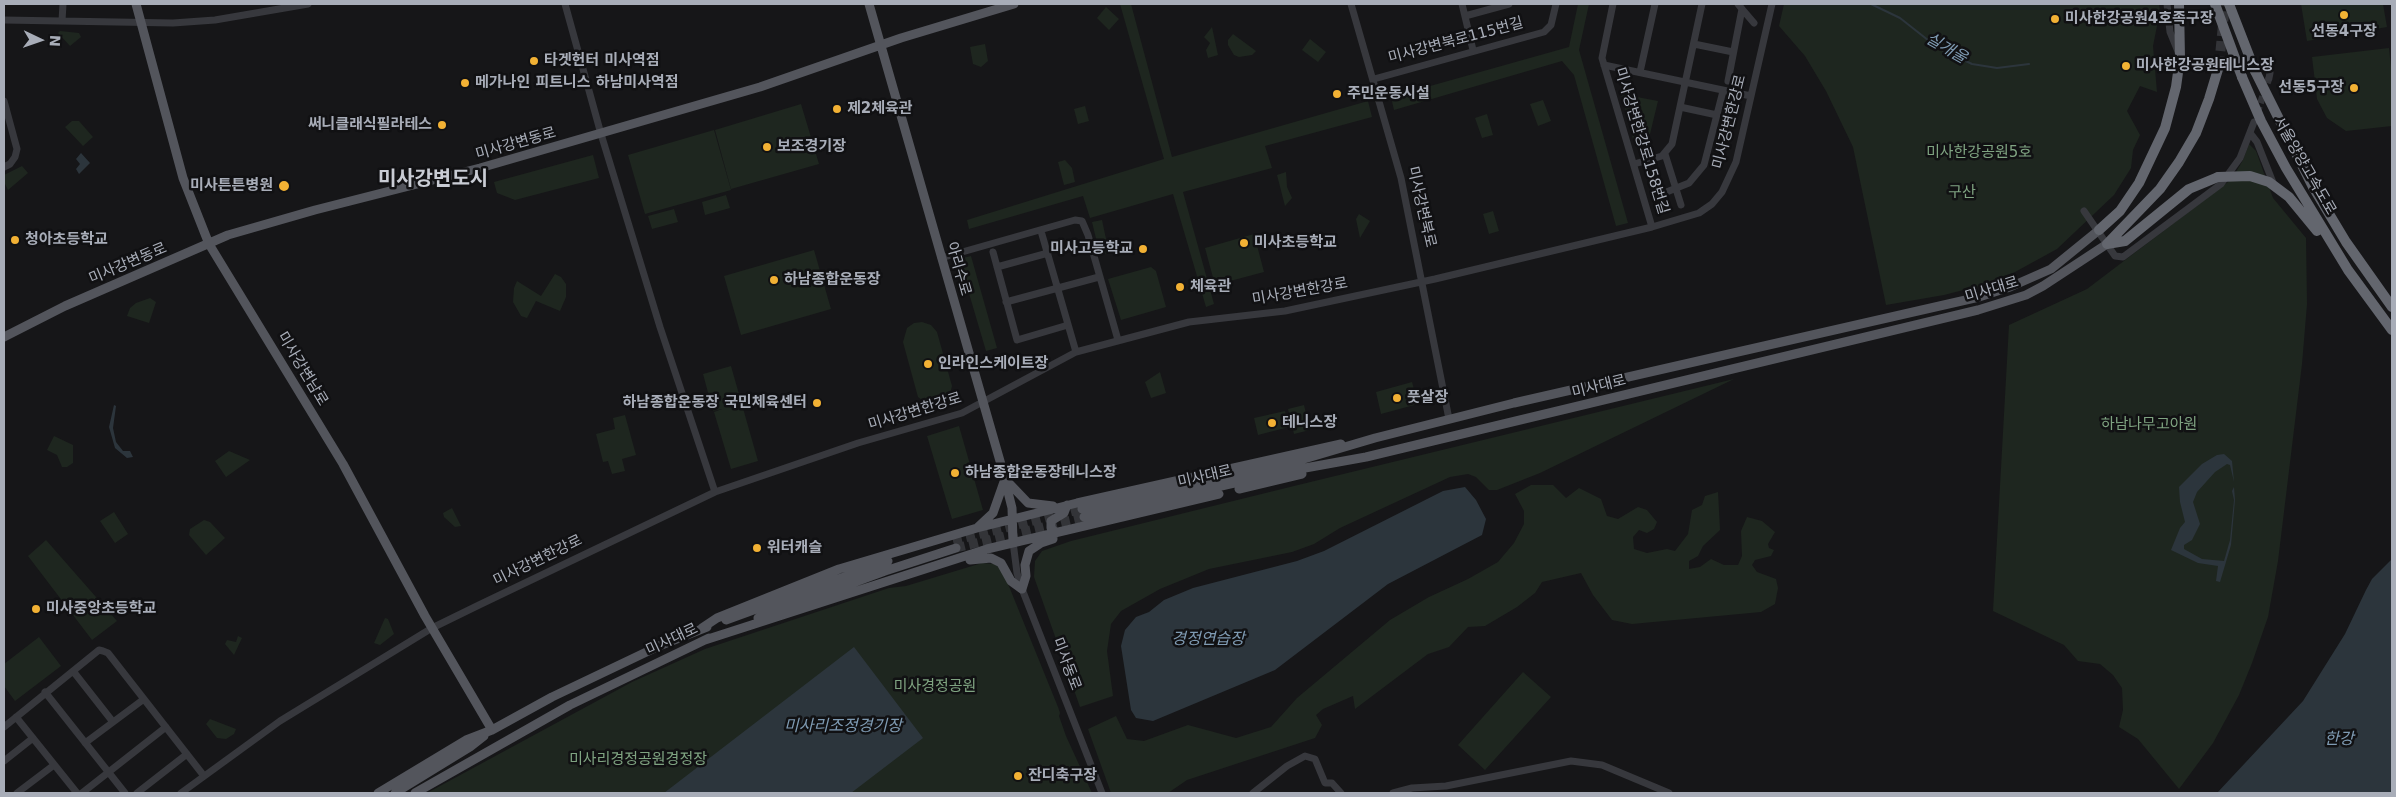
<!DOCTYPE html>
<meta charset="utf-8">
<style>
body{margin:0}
#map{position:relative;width:2396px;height:797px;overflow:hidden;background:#161618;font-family:"DejaVu Sans",sans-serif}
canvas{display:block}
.frame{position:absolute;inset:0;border:5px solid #a8adb8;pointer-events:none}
.north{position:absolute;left:15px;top:15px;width:50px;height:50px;-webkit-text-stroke:4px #111113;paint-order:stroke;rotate:93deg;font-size:14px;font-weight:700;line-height:20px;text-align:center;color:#a8adb8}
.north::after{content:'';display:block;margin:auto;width:18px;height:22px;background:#a8adb8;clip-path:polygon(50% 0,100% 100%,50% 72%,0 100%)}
</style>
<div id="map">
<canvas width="2396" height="797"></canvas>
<div class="frame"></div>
<div class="north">N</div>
</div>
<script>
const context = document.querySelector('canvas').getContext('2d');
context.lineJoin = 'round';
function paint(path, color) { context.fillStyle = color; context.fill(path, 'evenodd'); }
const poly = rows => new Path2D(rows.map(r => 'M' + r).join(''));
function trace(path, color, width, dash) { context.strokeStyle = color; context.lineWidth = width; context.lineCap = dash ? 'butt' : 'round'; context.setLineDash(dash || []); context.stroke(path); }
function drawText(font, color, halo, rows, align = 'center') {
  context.font = font + ' "DejaVu Sans","Noto Sans KR",sans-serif'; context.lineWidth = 5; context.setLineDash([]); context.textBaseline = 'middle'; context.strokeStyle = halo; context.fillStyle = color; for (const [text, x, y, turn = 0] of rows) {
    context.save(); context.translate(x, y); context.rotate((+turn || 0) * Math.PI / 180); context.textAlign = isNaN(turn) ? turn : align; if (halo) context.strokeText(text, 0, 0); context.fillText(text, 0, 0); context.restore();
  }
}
const green = poly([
 [1120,4,1131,4,1172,157,1368,101,1372,117,1265,146,1272,168,1183,192,1214,304,1206,307,1173,194,1090,218,1083,196,969,229,967,220,1164,159],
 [1578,4,1589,4,1579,50,1628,223,1616,226,1574,75,1562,61,1394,110,1391,97,1569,47],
 [1784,4,2159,4,2160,11,2153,46,2157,92,2140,86,2127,111,2140,135,2133,150,2131,168,2114,195,2057,249,2015,272,1983,285,1944,295,1886,305,1853,147,1826,91,1805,56,1779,26],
 [2301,4,2383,4,2387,27,2307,41],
 [1106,7,1119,19,1109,30,1097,18],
 [1212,27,1218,55,1208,58,1206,50,1210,43,1204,37],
 [60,31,79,33,81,37,70,46,58,33],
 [1233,34,1256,51,1252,55,1239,57,1234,55,1228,45,1228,40],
 [1310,39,1326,52,1318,62,1302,50],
 [985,44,988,61,981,67,973,64,970,47],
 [2389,48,2392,76,2392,126,2346,131,2327,118,2317,99,2312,57],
 [1621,94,1658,101,1650,134,1633,139],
 [1543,100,1551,121,1538,126,1530,104],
 [801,104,819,164,731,189,715,130],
 [1085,106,1089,121,1078,124,1074,109],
 [1487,114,1493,135,1482,138,1475,118],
 [72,121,79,121,93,137,83,146,65,127],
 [714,130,731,190,645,214,628,155],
 [2249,144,2256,151,2273,198,2306,238,2307,304,2302,364,2278,561,2268,617,2252,663,2239,695,2213,743,2179,789,2138,739,2119,727,2123,710,2122,688,2113,675,2100,664,2078,661,2064,645,1993,611,2009,325,2087,289,2232,179,2243,160],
 [593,155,599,178,515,200,497,193,494,182],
 [1065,160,1072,168,1075,182,1064,185,1058,162],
 [22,166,28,173,8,190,4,182,4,175],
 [1286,172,1287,187,1292,198,1285,206,1277,175],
 [726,195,730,208,705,215,702,202],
 [674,209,678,222,652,229,648,216],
 [1493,211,1499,231,1489,234,1483,214],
 [1359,214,1370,221,1360,238,1356,219],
 [1102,220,1109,253,1100,255,1092,222],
 [1254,234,1264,272,1215,285,1205,248],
 [814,250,831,309,741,335,724,276],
 [971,256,997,348,986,351,960,263,963,258],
 [1151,267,1156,271,1166,307,1121,320,1108,279],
 [555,274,561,277,566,284,566,297,560,311,536,301,527,318,521,316,513,302,514,288,517,281,541,296],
 [150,298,156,302,149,323,127,316,130,308,136,303],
 [922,322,931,325,937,332,952,386,949,398,940,406,929,405,918,397,903,342,907,328,914,323],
 [731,366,758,461,731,469,714,412,722,409,713,411,703,374],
 [1160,372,1166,393,1151,398,1145,382],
 [1734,379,1540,473,1497,490,1489,490,1476,477,1468,474,1450,477,1340,528,1314,544,1292,552,1209,569,1160,589,1121,611,1111,624,1107,651,1113,696,1080,707,1034,577,1035,561,1042,551,1071,541,1294,486],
 [1412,382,1418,404,1381,414,1376,392],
 [1304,405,1310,430,1294,434,1288,409],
 [1285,411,1289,427,1258,435,1254,418],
 [625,415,636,455,622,459,625,471,612,474,608,461,603,462,596,434,615,429,613,418],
 [959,426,983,510,952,519,927,436],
 [54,436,73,445,73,463,67,467,62,467,57,455,47,450],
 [229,451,250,460,226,477,215,461],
 [1531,485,1553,485,1566,498,1579,488,1601,499,1607,516,1618,519,1638,507,1647,510,1657,522,1654,529,1647,533,1639,530,1633,537,1634,549,1647,553,1667,549,1675,551,1688,534,1692,510,1702,505,1705,496,1718,492,1720,530,1703,546,1698,556,1689,561,1689,569,1700,567,1711,559,1724,565,1738,565,1742,556,1741,531,1747,517,1762,521,1775,532,1768,544,1769,548,1774,550,1771,556,1755,560,1752,565,1757,572,1776,579,1778,588,1775,604,1761,612,1632,624,1612,620,1593,595,1581,573,1542,582,1535,593,1517,607,1485,626,1468,627,1449,647,1428,654,1355,709,1353,696,1323,709,1316,715,1322,725,1315,738,1187,780,1168,793,1111,793,1088,729,1116,716,1127,739,1144,741,1188,725,1236,738,1271,727,1297,698,1390,620,1429,597,1468,579,1498,562,1514,543,1524,524,1524,511,1515,494],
 [452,508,461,526,455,527,444,517,443,513],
 [114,512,128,534,115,543,100,521],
 [204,520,210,522,225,538,206,555,189,535,190,529],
 [46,540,117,621,92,640,28,556],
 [982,563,994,564,1002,569,1058,707,1060,713,1059,716,1066,736,1092,793,427,793,632,682,705,649,889,588,906,586],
 [385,618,388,619,394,634,380,645,374,643],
 [238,636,242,638,234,655,225,644,227,640,236,642],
 [39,637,61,666,15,701,4,686,4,664],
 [1523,672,1551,697,1485,770,1458,745],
 [210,719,236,729,234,734,226,739,217,738,206,724]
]);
const water = poly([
 [81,153,90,163,79,174,76,169,80,164,76,159],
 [114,405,116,406,113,428,116,442,123,451,130,451,133,457,127,458,115,448,109,427],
 [2224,454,2232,461,2234,482,2230,465,2227,464,2215,472,2197,492,2193,502,2200,524,2192,540,2184,545,2184,549,2202,559,2224,561,2230,540,2234,500,2232,491,2234,487,2235,500,2231,545,2220,582,2216,581,2218,566,2198,563,2171,550,2180,528,2185,522,2180,502,2179,487,2202,464,2217,455],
 [1465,487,1476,500,1486,519,1482,535,1388,584,1275,670,1153,721,1136,718,1131,710,1121,646,1125,630,1136,617,1149,612,1164,600,1193,588,1297,561,1324,551,1443,491],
 [2392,559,2392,793,2217,793,2303,701,2345,634,2366,590,2372,579],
 [854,647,923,738,851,793,664,793]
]);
const stream = poly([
 [1871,4,1900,18,1938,48,1972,64,1997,68,2029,64]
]);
const minorTunnel = poly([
 [2257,113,2269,78]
]);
const majorTunnel = poly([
 [953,541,1082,509],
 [956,548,1084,517]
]);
const highwayTunnel = poly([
 [2219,66,2225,4]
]);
const minor = poly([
 [565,4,601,134,660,327,715,492],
 [1351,4,1401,178,1449,419],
 [1462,4,1473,50],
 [1613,4,1602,58,1652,227],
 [2167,4,2170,32,2179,54],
 [1742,9,1754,23],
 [1465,16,1509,4],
 [4,20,173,23,215,20,308,4],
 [62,21,63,4],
 [1694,44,1733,52],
 [1604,65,1751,96],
 [1640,72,1655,4],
 [2269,78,2270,73],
 [1374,79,1544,32,1551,25,1556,4],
 [1728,81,1742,9,1738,4],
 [4,101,17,149,15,157,10,164,4,167],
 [1680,107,1717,115],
 [2250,133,2257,142,2274,185],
 [1665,154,1681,205],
 [1634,164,1662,156,1672,144,1702,4],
 [1664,193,1689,183,1704,165,1723,91],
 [2084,211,2115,256,2123,257,2221,184,2240,158,2254,122],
 [1041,231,1076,352],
 [993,252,1017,340,1068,325],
 [941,258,1075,220,1082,221,1088,235,1118,340],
 [997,267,1048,253],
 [1006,302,1099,277],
 [1013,542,1017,573,1022,589,1102,793],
 [73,671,113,722],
 [45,692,125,793],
 [16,717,77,793],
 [4,727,99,650,103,651,108,653,204,776],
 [85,743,144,699],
 [4,761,33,738],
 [17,793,54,765],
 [82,793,166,727],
 [137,793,187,754],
 [181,793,280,721,432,628,479,605,715,492,858,443,962,413,1076,352,1189,322,1285,311,1435,279,1652,227,1699,213,1712,204,1722,192,1736,162,1772,4],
 [1253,793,1287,766,1305,756,1315,759,1325,783,1332,783,1341,793],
 [1393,793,1412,788,1446,786,1571,761,1602,765,1669,793]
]);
const major = poly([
 [136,4,183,178,209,244,343,464,425,616,492,730],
 [869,4,1002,468,1012,508,1013,542],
 [4,337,65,306,228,235,315,210,480,168,760,87,901,38,1014,4],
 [1006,480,1028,503,1053,506],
 [1239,489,1302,474],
 [1082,509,1287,464,1375,438,1514,403,1979,297,2010,287,2051,269,2099,230],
 [1084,517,1283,472,1366,457,1978,310,2026,295,2043,286,2107,244],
 [978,527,993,513,1005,479],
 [1056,533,1051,528,1051,521,1064,513,1067,505],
 [970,560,991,558,1001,563,1011,581,1022,589,1026,576,1025,565,1029,551,1041,543,1053,539],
 [758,618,885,571,956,548],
 [726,620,888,561],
 [702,628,717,618,839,569,977,528,1077,503,1341,444],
 [705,640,987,549,1219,494],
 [378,793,466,740,492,730,552,697,659,646,707,627],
 [395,793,470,747,484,736],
 [415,793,570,705,709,638]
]);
const highway = poly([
 [2215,4,2242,77],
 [2229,4,2255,71],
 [2099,230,2120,211,2139,183,2165,128,2176,87,2180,58,2179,4],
 [2107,244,2160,189,2179,162,2196,133,2209,99,2219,66],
 [2107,244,2125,241,2189,189,2218,177]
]);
const highwayBridge = poly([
 [2255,71,2313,187,2346,242,2392,307],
 [2242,77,2261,121,2286,168,2348,270,2392,330],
 [2218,177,2250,176,2269,182,2289,197,2317,231]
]);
const markers = [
 [2344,15,5,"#f2b134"],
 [2055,19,5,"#f2b134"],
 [534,61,5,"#f2b134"],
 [2126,66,5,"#f2b134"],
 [465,83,5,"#f2b134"],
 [2354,88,5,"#f2b134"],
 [1337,94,5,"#f2b134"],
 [837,109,5,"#f2b134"],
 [442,125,5,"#f2b134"],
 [767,147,5,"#f2b134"],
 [284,186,6,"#f2b134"],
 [15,240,5,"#f2b134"],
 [1244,243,5,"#f2b134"],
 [1143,249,5,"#f2b134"],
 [774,280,5,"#f2b134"],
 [1180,287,5,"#f2b134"],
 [928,364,5,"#f2b134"],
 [1397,398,5,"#f2b134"],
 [817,403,5,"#f2b134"],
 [1272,423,5,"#f2b134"],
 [955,473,5,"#f2b134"],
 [757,548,5,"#f2b134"],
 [36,609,5,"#f2b134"],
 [1018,776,5,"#f2b134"]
];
const poiNames = [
 ["미사한강공원4호족구장",2065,19],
 ["선동4구장",2344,32,"center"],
 ["타겟헌터 미사역점",544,61],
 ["미사한강공원테니스장",2136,66],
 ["메가나인 피트니스 하남미사역점",475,83],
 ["선동5구장",2344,88,"right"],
 ["주민운동시설",1347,94],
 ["제2체육관",847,109],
 ["써니클래식필라테스",432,125,"right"],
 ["보조경기장",777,147],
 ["미사튼튼병원",273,186,"right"],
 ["청아초등학교",25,240],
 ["미사초등학교",1254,243],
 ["미사고등학교",1133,249,"right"],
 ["하남종합운동장",784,280],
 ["체육관",1190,287],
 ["인라인스케이트장",938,364],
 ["풋살장",1407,398],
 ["하남종합운동장 국민체육센터",807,403,"right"],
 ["테니스장",1282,423],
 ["하남종합운동장테니스장",965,473],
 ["워터캐슬",767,548],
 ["미사중앙초등학교",46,609],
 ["잔디축구장",1028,776]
];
const streetNames = [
 ["미사강변북로115번길",1456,41,-15],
 ["미사강변한강로",1730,122,-76],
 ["미사강변한강로158번길",1641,141,73],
 ["미사강변동로",516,144,-16],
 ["서울양양고속도로",2304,166,60],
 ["미사강변북로",1421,207,77],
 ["미사강변동로",128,264,-23],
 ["아리수로",958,269,74],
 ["미사대로",1992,290,-17],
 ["미사강변한강로",1300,292,-10],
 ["미사강변남로",302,369,59],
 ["미사대로",1599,387,-14],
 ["미사강변한강로",915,412,-17],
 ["미사대로",1205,477,-13],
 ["미사강변한강로",538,561,-26],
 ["미사대로",672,640,-25],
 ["미사동로",1066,664,69]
];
const parkNames = [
 ["미사한강공원5호",1979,153],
 ["구산",1962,193],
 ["하남나무고아원",2149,425],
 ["미사경정공원",935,687],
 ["미사리경정공원경정장",638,760]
];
const waterNames = [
 ["실개울",1946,49,30],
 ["경정연습장",1208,640],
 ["미사리조정경기장",843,727],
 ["한강",2339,740]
];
const districtNames = [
 ["미사강변도시",433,180]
];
paint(green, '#1e261f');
paint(water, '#2c353c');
trace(stream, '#2c353c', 2);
trace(minorTunnel, '#333438', 7, [7, 3.5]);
trace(majorTunnel, '#333438', 9, [9, 4.5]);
trace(highwayTunnel, '#333438', 10, [10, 5]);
trace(minor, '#37383d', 7);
trace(major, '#53555c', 9);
trace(highway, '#63666e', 10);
trace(highwayBridge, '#63666e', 10);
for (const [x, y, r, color] of markers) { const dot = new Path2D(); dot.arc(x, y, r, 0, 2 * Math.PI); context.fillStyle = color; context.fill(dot); trace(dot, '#111113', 2); }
drawText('bold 15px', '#a8adb8', '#111113', poiNames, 'left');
drawText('15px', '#a8adb8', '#111113', streetNames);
drawText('15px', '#7fa381', '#111113', parkNames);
drawText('italic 16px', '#7f9bb3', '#111113', waterNames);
drawText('bold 20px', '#c9ccd4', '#111113', districtNames);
</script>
